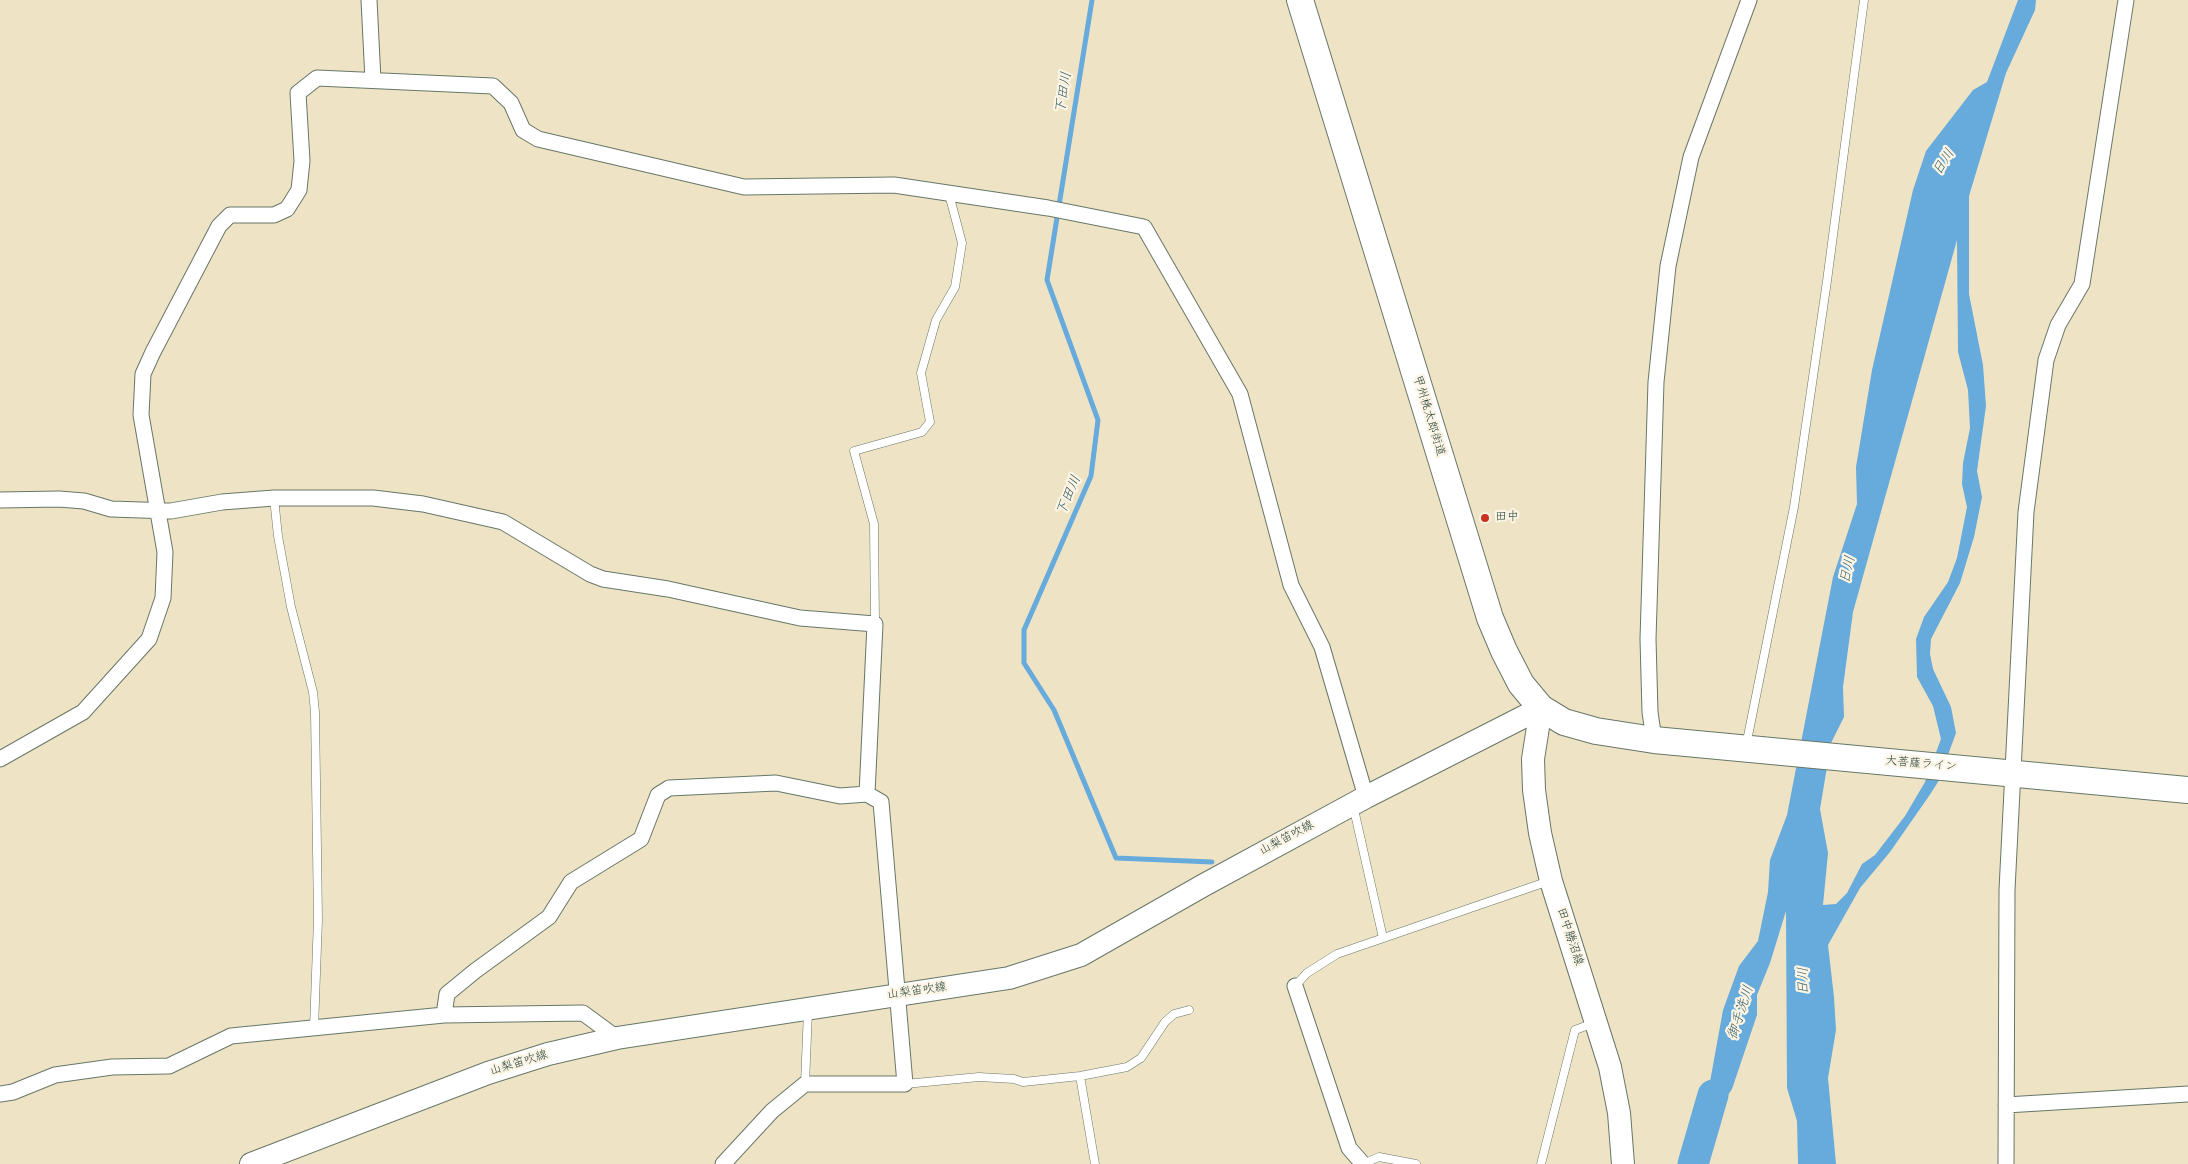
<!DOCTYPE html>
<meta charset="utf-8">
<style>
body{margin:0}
canvas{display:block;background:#eee4c5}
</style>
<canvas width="2188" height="1164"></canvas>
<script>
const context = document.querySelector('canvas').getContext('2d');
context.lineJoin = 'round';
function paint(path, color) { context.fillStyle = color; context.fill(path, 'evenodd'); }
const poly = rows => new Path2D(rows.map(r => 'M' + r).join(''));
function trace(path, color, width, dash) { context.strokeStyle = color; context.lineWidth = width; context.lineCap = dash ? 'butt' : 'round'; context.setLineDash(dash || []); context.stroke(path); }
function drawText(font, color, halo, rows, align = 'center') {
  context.font = font + ' Kalam,"Klee One",sans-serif'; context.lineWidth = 4.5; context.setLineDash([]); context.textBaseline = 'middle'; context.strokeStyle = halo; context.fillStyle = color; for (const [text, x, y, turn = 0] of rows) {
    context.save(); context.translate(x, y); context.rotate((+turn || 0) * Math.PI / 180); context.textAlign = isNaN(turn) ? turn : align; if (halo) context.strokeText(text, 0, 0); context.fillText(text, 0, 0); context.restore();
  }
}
const water = poly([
 [2018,0,2036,0,2035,10,2006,73,1969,196,1969,294,1983,365,1986,406,1977,471,1982,497,1974,537,1960,583,1931,639,1930,654,1933,669,1951,707,1956,733,1938,782,1929,796,1890,852,1860,888,1828,945,1834,997,1836,1030,1828,1078,1836,1164,1798,1164,1797,1121,1787,1088,1786,911,1770,963,1757,995,1757,1015,1732,1089,1700,1137,1723,1010,1739,966,1758,941,1768,892,1770,860,1787,815,1833,577,1857,504,1856,467,1872,370,1913,190,1926,151,1973,90,1987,82],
 [1957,240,1958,352,1968,390,1970,428,1963,463,1962,484,1967,507,1957,558,1948,582,1924,617,1916,639,1917,677,1933,706,1941,739,1925,782,1905,816,1875,855,1862,864,1847,893,1836,904,1823,905,1828,853,1820,809,1831,743,1844,717,1843,687,1853,612]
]);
const stream = poly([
 [1092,0,1047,280,1098,420,1091,476,1024,630,1024,663,1054,710,1116,858,1212,862]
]);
const river = poly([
 [1693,1164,1713,1095]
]);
const service = poly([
 [274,498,278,536,291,607,313,692,315,712,318,919,314,1028],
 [875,624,874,524,854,451,922,432,930,422,921,373,936,320,955,287,962,243,949,194],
 [1746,746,1794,507,1827,281,1864,0],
 [1353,805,1383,938],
 [1295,986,1307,973,1337,954,1549,881],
 [1080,1076,1095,1164],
 [805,1084,808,1011],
 [905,1084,979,1077,1014,1079,1023,1082,1080,1076,1127,1067,1141,1058,1165,1022,1174,1014,1189,1010],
 [1363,1164,1379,1157,1416,1164],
 [1541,1164,1575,1030,1594,1023]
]);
const minor = poly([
 [369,0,373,80],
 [0,500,59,499,84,501,111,509,171,511,222,502,274,498,373,498,423,504,503,522,590,574,603,579,668,589,800,618,875,624,867,794,881,802,905,1084,805,1084,772,1111,723,1164],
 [1654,740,1650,712,1648,639,1656,382,1668,266,1691,157,1749,0],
 [0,759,83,712,149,639,163,598,165,552,141,415,143,374,153,352,219,226,230,215,274,215,287,209,299,190,302,161,298,93,317,78,493,86,511,103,523,130,538,139,744,187,894,185,1048,208,1144,227,1240,394,1291,585,1322,647,1366,797],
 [1295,986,1349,1148,1363,1164],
 [444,1015,447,994,475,971,549,917,571,882,641,839,658,795,669,788,776,783,840,796,867,794],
 [0,1094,13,1092,55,1075,112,1067,169,1066,231,1036,444,1015,583,1013,617,1038],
 [2006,1105,2188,1094],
 [2006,1164,2007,890,2026,512,2046,360,2058,325,2082,284,2126,0]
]);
const secondary = poly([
 [1541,708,1533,759,1534,790,1540,833,1551,881,1610,1067,1619,1113,1623,1164],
 [251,1164,488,1073,548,1054,617,1038,1009,978,1081,955,1204,885,1366,797,1541,708]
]);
const trunk = poly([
 [1300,0,1490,618,1504,651,1521,684,1541,708,1564,722,1596,731,1654,740,2188,790]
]);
const markers = [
 [1485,518,5,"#c8321e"]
];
const streetNames = [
 ["甲州桃太郎街道",1428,416,73],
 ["大菩薩ライン",1921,765,5],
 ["山梨笛吹線",1287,839,-28],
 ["田中勝沼線",1569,937,72],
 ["山梨笛吹線",917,992,-8],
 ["山梨笛吹線",519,1064,-17]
];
const poiNames = [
 ["田中",1495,518]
];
const waterNames = [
 ["下田川",1065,93,-81],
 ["日川",1945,163,-58],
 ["下田川",1070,496,-67],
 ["日川",1849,570,-77],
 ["日川",1805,981,-91],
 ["御手洗川",1742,1013,-72]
];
paint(water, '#67aadc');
trace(stream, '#67aadc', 5);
trace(river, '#67aadc', 31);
trace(service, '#677767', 9);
trace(minor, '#677767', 17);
trace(secondary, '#677767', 24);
trace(trunk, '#677767', 28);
trace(service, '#fff', 8);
trace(minor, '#fff', 15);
trace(secondary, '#fff', 22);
trace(trunk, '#fff', 26);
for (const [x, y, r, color] of markers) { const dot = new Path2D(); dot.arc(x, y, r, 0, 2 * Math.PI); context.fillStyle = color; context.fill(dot); trace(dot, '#fcf5e5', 2); }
drawText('12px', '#1f3d34', '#fcf5e5', streetNames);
drawText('12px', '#1f3d34', '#fcf5e5', poiNames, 'left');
drawText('italic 14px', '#355e66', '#fcf5e5', waterNames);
</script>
